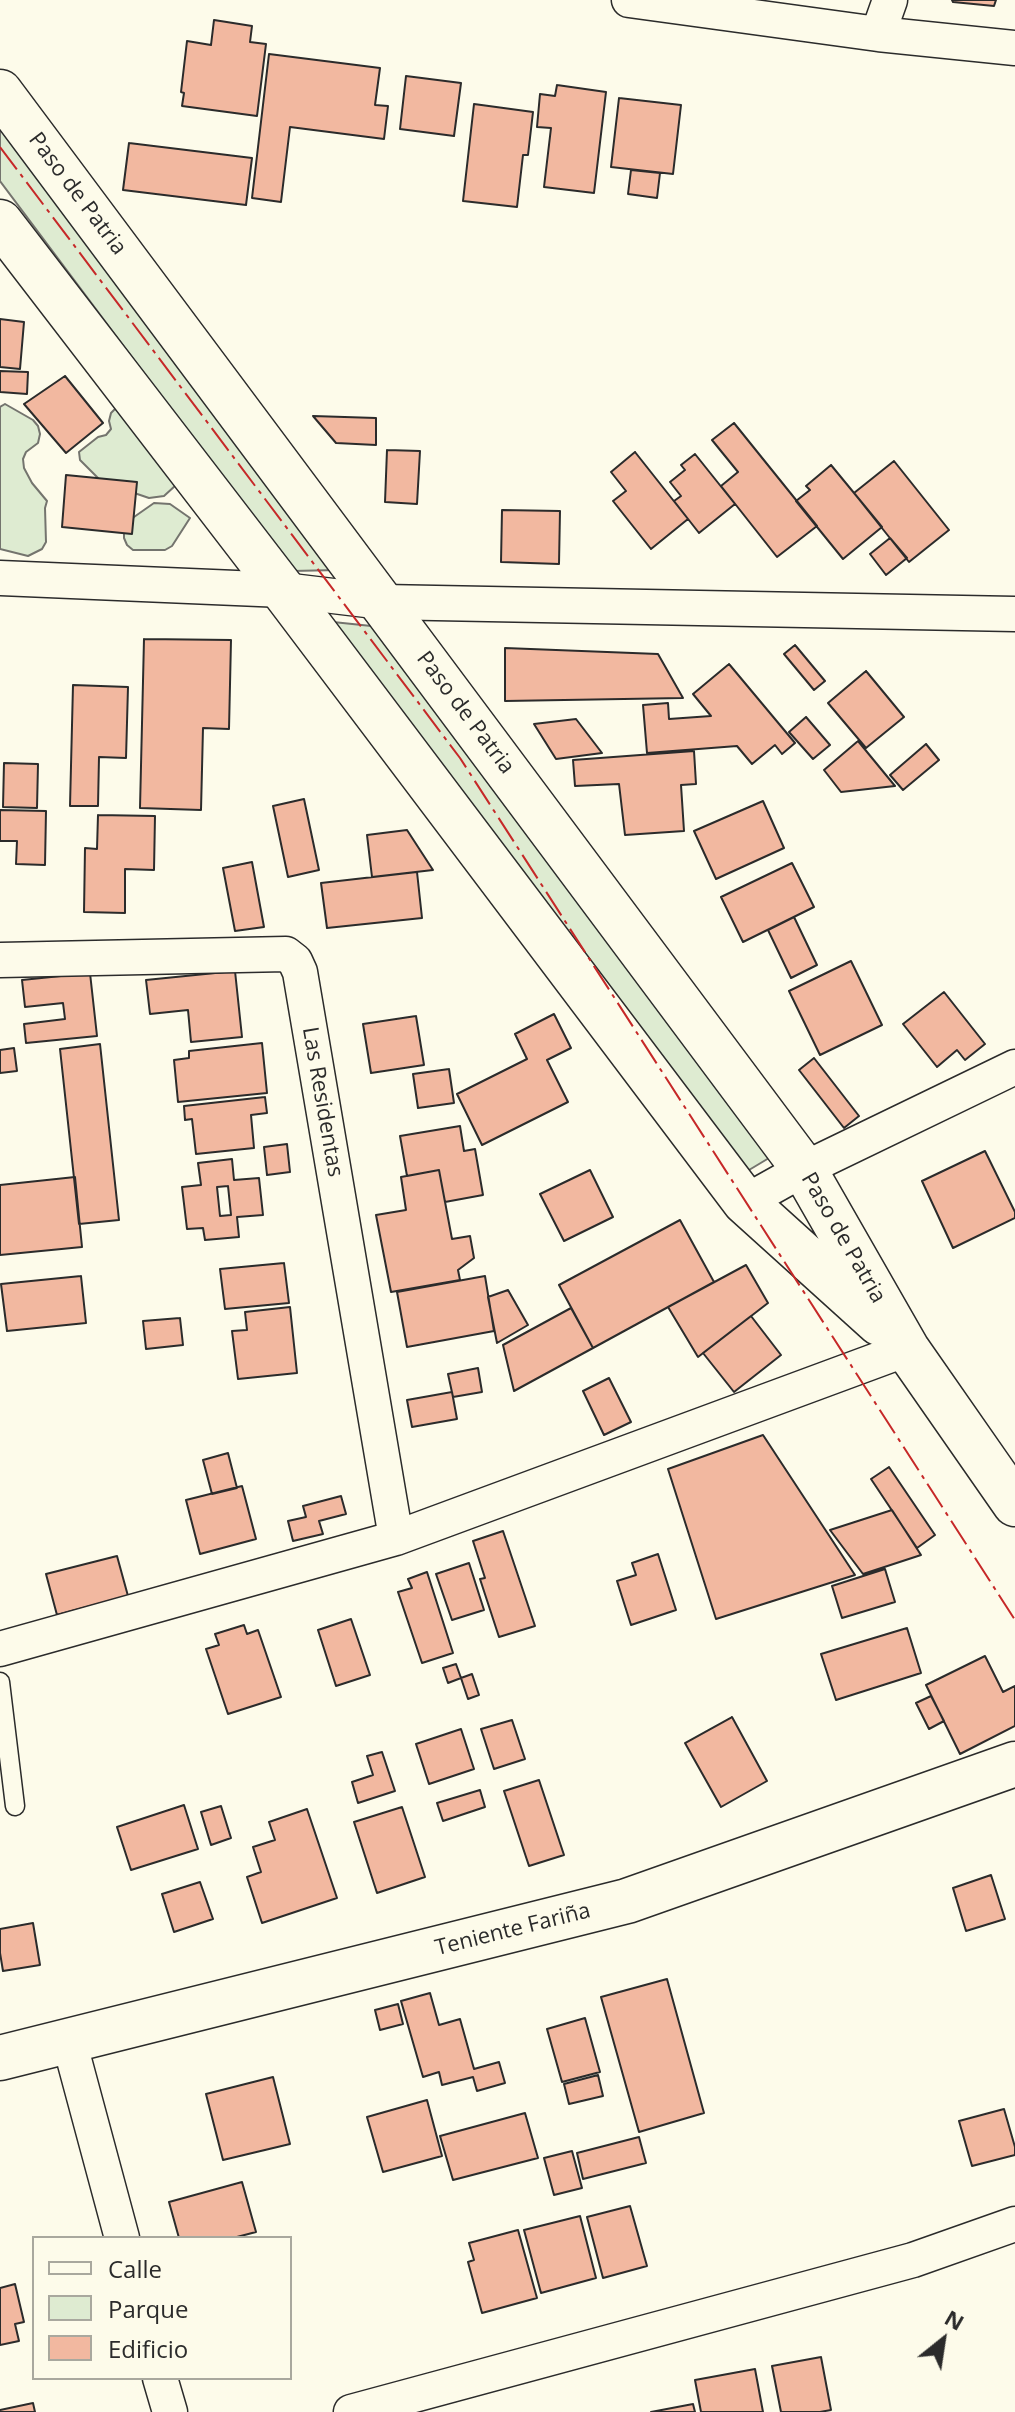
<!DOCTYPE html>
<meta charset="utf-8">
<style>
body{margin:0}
#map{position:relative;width:1015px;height:2412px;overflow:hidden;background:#fdfbea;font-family:"Open Sans",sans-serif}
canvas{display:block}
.legend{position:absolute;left:32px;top:2236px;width:260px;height:144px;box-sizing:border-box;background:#fdfbea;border:2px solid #a9a89e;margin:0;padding:10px 14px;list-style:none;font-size:24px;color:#2b2b2b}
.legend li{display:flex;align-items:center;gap:16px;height:40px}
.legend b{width:40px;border:2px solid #a9a89e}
.north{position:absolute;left:903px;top:2300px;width:80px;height:80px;-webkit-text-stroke:6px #fdfbea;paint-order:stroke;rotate:30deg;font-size:22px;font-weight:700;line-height:32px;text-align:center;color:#2b2b2b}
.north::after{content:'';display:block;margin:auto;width:28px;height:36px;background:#2b2b2b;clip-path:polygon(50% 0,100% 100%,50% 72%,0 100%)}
</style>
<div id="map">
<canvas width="1015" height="2412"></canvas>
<ul class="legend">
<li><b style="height:10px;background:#fdfbea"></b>Calle</li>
<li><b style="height:22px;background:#deebd1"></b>Parque</li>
<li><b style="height:22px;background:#f2b8a0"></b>Edificio</li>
</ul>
<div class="north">N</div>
</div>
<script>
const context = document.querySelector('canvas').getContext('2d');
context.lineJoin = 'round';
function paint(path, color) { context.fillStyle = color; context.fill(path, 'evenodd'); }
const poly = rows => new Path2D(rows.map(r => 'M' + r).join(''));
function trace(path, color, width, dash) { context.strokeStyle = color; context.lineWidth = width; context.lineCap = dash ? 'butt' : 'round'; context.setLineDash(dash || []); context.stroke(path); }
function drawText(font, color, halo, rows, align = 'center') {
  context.font = font + ' "Open Sans",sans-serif'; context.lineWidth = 6; context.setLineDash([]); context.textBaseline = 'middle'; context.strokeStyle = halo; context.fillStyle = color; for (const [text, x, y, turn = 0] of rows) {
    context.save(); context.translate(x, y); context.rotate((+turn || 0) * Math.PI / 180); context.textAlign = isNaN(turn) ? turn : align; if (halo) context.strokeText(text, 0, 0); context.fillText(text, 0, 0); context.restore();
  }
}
const green = poly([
 [0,114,338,570,292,571,0,181,0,114],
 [5,404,33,420,38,426,40,434,38,443,26,452,23,459,24,468,32,483,47,501,45,508,46,542,42,549,28,556,0,549,0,407,5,404],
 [117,407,176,485,164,496,149,498,102,482,80,460,79,452,98,437,106,435,111,429,109,421,111,413,117,407],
 [154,503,170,504,190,518,172,546,165,550,133,550,127,545,124,538,124,530,134,517,154,503],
 [333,622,381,627,774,1155,744,1173,333,622]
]);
const building = poly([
 [952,0,996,0,994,6,953,2,952,0],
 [214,20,252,26,250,42,266,44,257,116,182,106,184,93,181,92,187,41,211,45,214,20],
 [269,54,380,68,375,105,388,106,384,139,290,127,281,202,252,198,269,54],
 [406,76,461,83,454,136,400,129,406,76],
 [557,85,606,92,594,193,544,187,551,128,537,127,540,94,555,96,557,85],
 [619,98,681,105,673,174,611,167,619,98],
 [474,104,533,112,528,155,523,155,517,207,463,201,474,104],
 [129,143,252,158,246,205,123,190,129,143],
 [631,170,660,173,657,198,628,194,631,170],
 [0,319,24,322,20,369,0,367,0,319],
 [0,371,28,372,27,394,0,392,0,371],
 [65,376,103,423,66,453,24,404,65,376],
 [313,416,376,418,376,445,336,443,313,416],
 [734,423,817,526,777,557,721,486,738,472,712,440,734,423],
 [387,450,420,451,417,504,385,502,387,450],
 [635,452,688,519,651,549,613,501,626,491,611,472,635,452],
 [695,454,735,504,699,533,674,501,681,496,670,482,685,470,681,465,695,454],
 [894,461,949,530,909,562,854,493,894,461],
 [831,465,882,527,843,559,796,501,810,490,806,486,831,465],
 [66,475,137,482,132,534,62,527,66,475],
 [502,510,560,511,559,564,501,562,502,510],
 [890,538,907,558,886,575,870,554,890,538],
 [144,639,231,640,229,729,203,728,201,810,140,808,144,639],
 [795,645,825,681,814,690,784,654,795,645],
 [505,648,658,654,683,698,505,701,505,648],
 [729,664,795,743,782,754,775,745,752,764,737,746,647,753,643,705,668,703,669,719,711,716,693,694,729,664],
 [866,671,904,717,866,748,828,703,866,671],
 [73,685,128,687,126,758,99,757,98,806,70,806,73,685],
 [806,717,830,745,813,759,789,732,806,717],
 [576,719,602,753,556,759,534,724,576,719],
 [858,741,895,786,841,792,824,770,858,741],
 [926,744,939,760,903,790,890,775,926,744],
 [694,751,696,784,681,785,684,831,625,835,619,784,575,786,573,760,694,751],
 [4,763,38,764,37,808,3,807,4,763],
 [304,799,319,870,288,877,273,806,304,799],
 [763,801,784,848,716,879,694,831,763,801],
 [0,810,46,811,45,865,16,864,17,841,0,841,0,810],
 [98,815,155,816,154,870,125,869,125,913,84,912,85,848,97,849,98,815],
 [407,830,433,870,372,877,367,835,407,830],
 [252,862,264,927,235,931,223,868,252,862],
 [792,863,814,907,743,942,721,897,792,863],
 [417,872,422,918,327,928,321,883,417,872],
 [794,917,817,965,791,978,768,930,794,917],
 [851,961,882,1025,820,1055,789,991,851,961],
 [235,971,242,1037,191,1042,188,1010,150,1014,146,980,235,971],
 [90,973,97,1036,26,1043,24,1024,65,1019,63,1003,25,1007,22,980,90,973],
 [944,992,985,1044,965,1060,957,1050,937,1067,903,1024,944,992],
 [554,1014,571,1048,547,1060,568,1102,482,1145,457,1094,527,1059,515,1034,554,1014],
 [416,1016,424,1065,371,1073,363,1024,416,1016],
 [262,1043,267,1093,178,1102,174,1060,189,1058,189,1051,262,1043],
 [100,1044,119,1220,79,1224,60,1049,100,1044],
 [14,1048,17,1071,0,1073,0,1050,14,1048],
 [814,1058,859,1116,844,1128,799,1070,814,1058],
 [449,1069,454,1103,418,1108,413,1074,449,1069],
 [265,1097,267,1113,251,1115,254,1148,196,1154,192,1119,185,1120,184,1106,265,1097],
 [460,1126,464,1151,475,1149,483,1195,445,1202,439,1170,407,1176,400,1136,460,1126],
 [287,1144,290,1172,267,1175,264,1147,287,1144],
 [985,1151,1015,1212,1015,1218,953,1248,922,1181,985,1151],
 [232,1159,234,1180,259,1178,263,1215,237,1217,239,1237,205,1240,203,1228,187,1229,182,1187,201,1185,198,1163,232,1159],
 [228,1186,231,1215,220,1216,217,1187,228,1186],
 [439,1170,452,1239,470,1236,474,1258,458,1270,460,1280,391,1292,376,1215,406,1210,401,1177,439,1170],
 [590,1170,613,1217,564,1241,540,1194,590,1170],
 [75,1177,82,1247,0,1255,0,1185,75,1177],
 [680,1220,714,1282,593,1348,559,1285,680,1220],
 [284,1263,289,1303,225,1309,220,1269,284,1263],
 [746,1265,768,1303,698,1357,668,1307,746,1265],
 [81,1276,86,1323,7,1331,1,1284,81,1276],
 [485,1276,494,1331,407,1347,397,1292,485,1276],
 [508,1290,528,1325,497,1343,488,1297,508,1290],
 [290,1307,297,1373,238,1379,232,1331,247,1330,245,1312,290,1307],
 [571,1308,593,1348,514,1391,503,1345,571,1308],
 [751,1316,781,1355,734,1392,703,1353,751,1316],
 [180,1318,183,1345,146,1349,143,1321,180,1318],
 [478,1368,482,1392,453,1397,448,1374,478,1368],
 [609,1378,631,1422,604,1435,583,1391,609,1378],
 [452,1392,457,1419,412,1427,407,1400,452,1392],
 [763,1435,855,1575,716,1619,668,1469,763,1435],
 [228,1453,237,1488,212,1494,203,1460,228,1453],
 [889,1467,935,1535,917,1548,871,1479,889,1467],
 [242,1486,256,1539,200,1554,186,1500,242,1486],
 [341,1496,346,1514,319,1521,323,1534,293,1541,288,1521,306,1517,303,1506,341,1496],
 [892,1510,921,1555,863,1574,830,1530,892,1510],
 [503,1531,535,1626,499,1637,480,1579,485,1578,473,1541,503,1531],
 [658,1554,676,1610,631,1625,617,1581,636,1575,632,1563,658,1554],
 [117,1556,128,1596,57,1615,46,1574,117,1556],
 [469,1563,484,1610,452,1620,436,1574,469,1563],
 [885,1569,895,1602,842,1618,832,1586,885,1569],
 [427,1572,453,1653,422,1663,398,1592,412,1588,408,1579,427,1572],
 [351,1619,370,1675,336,1686,318,1630,351,1619],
 [244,1625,247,1634,258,1630,281,1697,228,1714,206,1649,219,1645,215,1634,244,1625],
 [907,1628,921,1673,836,1700,821,1654,907,1628],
 [985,1656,1003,1692,1015,1686,1015,1726,960,1754,926,1685,985,1656],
 [456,1664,461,1678,448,1683,443,1668,456,1664],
 [472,1674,479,1695,468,1699,461,1678,472,1674],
 [931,1696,944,1721,929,1729,916,1703,931,1696],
 [732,1717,767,1781,721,1807,685,1743,732,1717],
 [512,1720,525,1759,494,1769,481,1729,512,1720],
 [461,1729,474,1769,429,1784,416,1744,461,1729],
 [382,1752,395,1791,358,1803,352,1782,373,1775,367,1756,382,1752],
 [539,1780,564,1855,529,1866,504,1791,539,1780],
 [480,1790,485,1807,443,1821,437,1803,480,1790],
 [184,1805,198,1849,131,1870,117,1827,184,1805],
 [221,1806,231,1838,211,1845,201,1812,221,1806],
 [402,1807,425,1877,377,1893,354,1822,402,1807],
 [307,1809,337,1898,262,1923,247,1877,261,1872,253,1847,275,1840,269,1822,307,1809],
 [991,1875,1005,1919,966,1931,953,1888,991,1875],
 [200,1882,213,1919,174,1932,162,1894,200,1882],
 [33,1923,40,1965,3,1971,0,1953,0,1929,33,1923],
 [667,1979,704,2113,639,2132,601,1997,667,1979],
 [430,1993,439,2025,460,2019,474,2069,499,2062,505,2083,477,2091,473,2077,442,2085,439,2072,423,2077,401,2001,430,1993],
 [398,2004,403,2024,380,2030,375,2010,398,2004],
 [585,2018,600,2072,562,2082,547,2029,585,2018],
 [598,2075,603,2096,569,2104,564,2084,598,2075],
 [273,2077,290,2144,223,2160,206,2094,273,2077],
 [427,2100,442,2156,383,2172,367,2117,427,2100],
 [1004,2109,1015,2147,1015,2155,972,2166,959,2121,1004,2109],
 [525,2113,538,2158,453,2180,440,2136,525,2113],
 [639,2137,646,2163,583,2179,577,2153,639,2137],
 [572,2151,582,2188,554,2195,544,2158,572,2151],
 [242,2182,256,2232,233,2238,179,2238,169,2202,242,2182],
 [630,2206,647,2266,603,2278,587,2217,630,2206],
 [580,2216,596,2278,541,2293,524,2230,580,2216],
 [518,2230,537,2298,482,2313,468,2262,474,2260,469,2243,518,2230],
 [15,2284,24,2322,15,2324,19,2341,0,2345,0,2288,15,2284],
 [821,2357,831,2410,820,2412,781,2412,772,2366,821,2357],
 [755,2369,763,2412,701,2412,695,2380,755,2369],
 [33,2403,35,2412,0,2412,0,2410,33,2403],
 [693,2404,695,2412,651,2412,693,2404]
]);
const lane = poly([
 [0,1682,15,1806]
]);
const street = poly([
 [629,0,878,34,1015,48],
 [878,34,890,0],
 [0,578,283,590,383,602,1015,614],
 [0,960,286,954,295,961,300,972,396,1538],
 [745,1202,804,1169,1015,1067],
 [0,1649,396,1538,907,1349],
 [69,2041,122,2238],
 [160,2378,170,2412],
 [351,2412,913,2260,1015,2224]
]);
const secondary = poly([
 [0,92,804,1169,907,1349,1015,1504],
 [0,222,283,590,745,1202,879,1323],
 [0,2058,627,1901,1015,1764]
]);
const power = poly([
 [0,147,460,758,1015,1620]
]);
const streetNames = [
 ["Paso de Patria",77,194,53],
 ["Paso de Patria",465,713,53],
 ["Las Residentas",322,1102,80],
 ["Paso de Patria",843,1238,60],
 ["Teniente Fariña",513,1930,-14]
];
paint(green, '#deebd1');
trace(green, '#74746e', 2);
paint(building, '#f2b8a0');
trace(building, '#2b2b2b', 2);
trace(lane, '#2b2b2b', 21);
trace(street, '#2b2b2b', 37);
trace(secondary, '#2b2b2b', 47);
trace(lane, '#fdfbea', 18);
trace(street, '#fdfbea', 34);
trace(secondary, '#fdfbea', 44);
trace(power, '#c62828', 2, [28, 6, 4, 6]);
drawText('22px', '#2b2b2b', '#fdfbea', streetNames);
</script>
